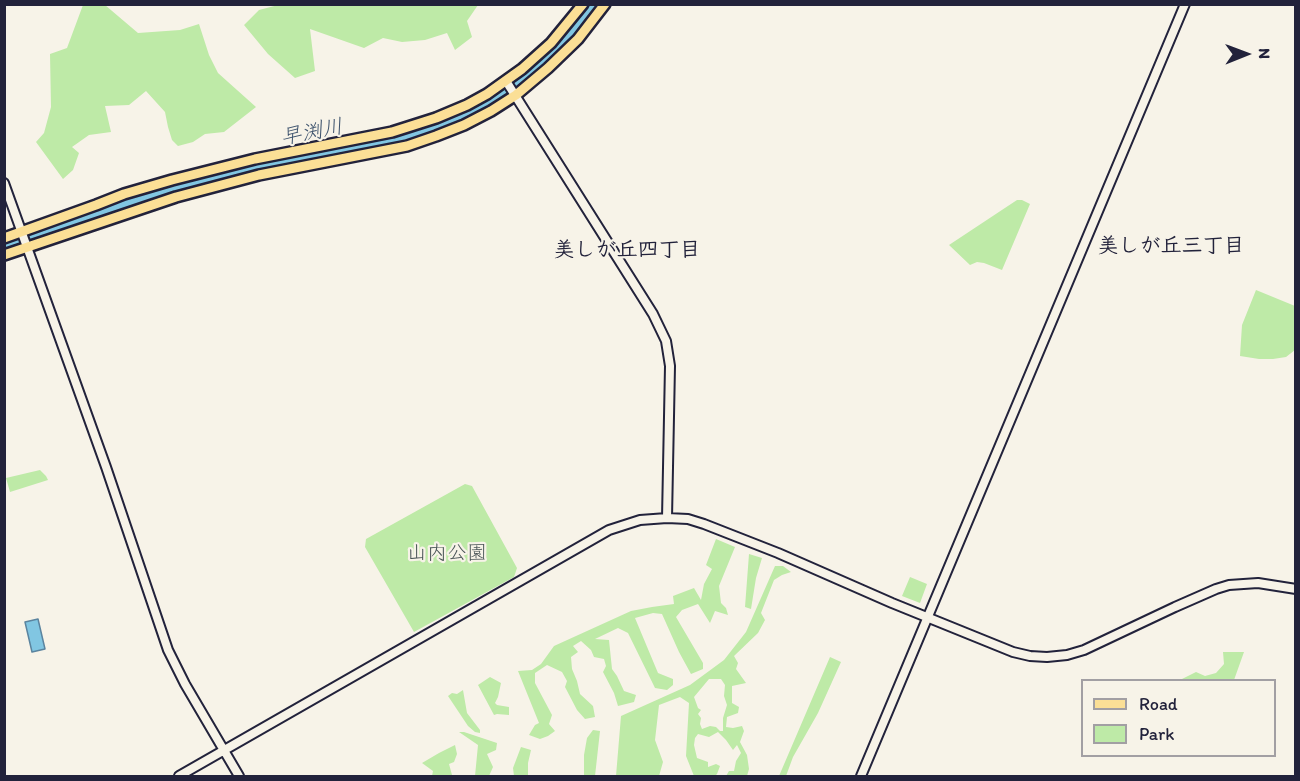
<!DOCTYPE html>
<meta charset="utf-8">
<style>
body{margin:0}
#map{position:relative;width:1300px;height:781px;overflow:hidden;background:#f7f3e8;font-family:Itim,sans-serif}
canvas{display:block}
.frame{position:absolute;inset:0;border:6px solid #22223b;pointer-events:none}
.legend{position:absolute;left:1081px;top:679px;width:195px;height:78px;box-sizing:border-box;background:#f7f3e8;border:2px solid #a29fa3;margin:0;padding:8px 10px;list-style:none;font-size:18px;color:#22223b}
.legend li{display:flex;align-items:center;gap:12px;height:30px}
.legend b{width:30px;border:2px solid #a29fa3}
.north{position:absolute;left:1216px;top:24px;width:60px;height:60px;-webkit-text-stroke:4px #f7f3e8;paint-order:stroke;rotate:89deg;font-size:16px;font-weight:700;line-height:24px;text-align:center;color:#22223b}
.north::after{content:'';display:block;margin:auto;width:21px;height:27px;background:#22223b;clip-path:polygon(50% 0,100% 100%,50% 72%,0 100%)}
</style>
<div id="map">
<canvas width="1300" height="781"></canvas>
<div class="frame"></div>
<ul class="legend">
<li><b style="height:8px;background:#fbdf96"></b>Road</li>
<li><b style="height:16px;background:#beeaa7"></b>Park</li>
</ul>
<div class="north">N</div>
</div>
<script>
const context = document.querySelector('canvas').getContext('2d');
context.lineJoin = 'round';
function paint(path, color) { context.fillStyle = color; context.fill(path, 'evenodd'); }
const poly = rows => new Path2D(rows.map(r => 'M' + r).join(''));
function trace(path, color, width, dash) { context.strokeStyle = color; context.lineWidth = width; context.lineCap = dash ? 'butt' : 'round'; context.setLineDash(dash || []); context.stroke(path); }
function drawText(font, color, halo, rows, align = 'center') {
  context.font = font + ' Itim,"Klee One",sans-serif'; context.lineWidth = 4.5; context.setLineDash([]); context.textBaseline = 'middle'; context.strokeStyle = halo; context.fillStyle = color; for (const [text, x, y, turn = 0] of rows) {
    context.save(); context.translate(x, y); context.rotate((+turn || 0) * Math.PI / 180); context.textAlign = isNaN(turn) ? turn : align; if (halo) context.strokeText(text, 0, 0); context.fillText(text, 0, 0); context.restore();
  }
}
const green = poly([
 [282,4,478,4,478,5,467,21,472,37,455,50,447,33,425,40,402,42,383,38,364,48,310,29,315,71,295,78,268,54,244,25,259,10],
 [83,5,105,5,138,33,180,30,199,24,209,55,218,73,256,107,224,132,205,134,193,142,178,146,172,140,168,127,165,112,146,91,129,105,105,106,111,132,89,135,72,147,79,153,73,170,63,179,36,142,44,133,51,107,50,54,67,48],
 [1017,200,1022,200,1030,204,1002,270,984,263,977,262,970,265,949,245],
 [1256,290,1295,306,1295,350,1286,357,1273,359,1259,359,1240,356,1242,325],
 [40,470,46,476,48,480,10,492,6,478],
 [465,484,472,486,517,568,514,577,414,632,365,547,366,539],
 [716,539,735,547,719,586,721,603,726,608,728,615,715,611,710,623,698,604,682,610,676,617,703,663,703,669,691,674,679,652,662,614,653,613,635,618,658,673,673,679,673,685,667,690,655,688,628,633,618,628,595,639,609,640,612,669,617,676,624,691,636,695,634,702,618,706,614,693,603,672,606,666,604,659,594,657,591,650,581,641,573,646,578,652,571,657,572,669,577,681,580,694,593,706,595,717,585,719,577,710,565,687,567,681,562,672,547,665,535,673,535,683,552,715,549,724,555,731,548,736,540,739,529,735,535,725,539,723,518,671,532,670,541,664,554,646,631,611,652,607,674,604,673,596,694,588,701,600,704,584,712,569,706,565],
 [749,554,762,558,756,578,751,609,745,607],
 [775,566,783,566,791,572,782,575,774,580,761,613,765,620,758,633,734,656,738,663,736,669,746,683,732,686,732,703,739,707,738,713,727,717,726,727,733,728,742,726,744,731,740,742,747,755,749,769,747,776,726,776,729,771,734,771,736,761,741,753,737,745,733,750,726,740,718,732,709,737,698,734,695,738,694,745,697,758,708,762,708,767,716,764,720,766,717,774,715,776,694,776,686,756,689,703,680,697,659,705,655,740,663,762,659,776,616,776,621,716,690,685,724,660,746,632],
 [709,679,721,679,725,685,724,696,727,705,723,718,723,731,720,731,716,727,710,726,702,729,700,724,701,718,698,714,701,710,698,708,694,697],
 [910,577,927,584,920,603,902,596],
 [1223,652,1244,652,1234,680,1180,680,1196,672,1205,676,1216,673,1224,664],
 [830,657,841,662,818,713,793,757,786,776,779,776],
 [490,677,501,683,498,697,495,703,497,705,509,707,509,715,497,714,494,715,478,685],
 [463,690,467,713,480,730,480,733,475,732,468,726,448,696,452,693,457,694],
 [593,730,600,731,595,776,584,776,584,755,587,738],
 [459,732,464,732,497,743,496,750,487,754,493,767,489,776,475,776,478,745],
 [455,745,457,754,454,762,449,764,452,775,451,776,432,776,433,771,422,763,439,753],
 [521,747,531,750,528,763,528,776,514,776,513,768]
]);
const water = poly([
 [38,619,45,649,32,652,25,622,38,619]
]);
const river = poly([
 [4,246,166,191,262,164,411,135,448,120,479,105,520,79,546,57,570,33,593,4]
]);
const tertiary = poly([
 [506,81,653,314,666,341,670,366,667,518],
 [4,183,106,467,168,650,185,684,239,776],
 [179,776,609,530,640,520,667,518,688,519,704,524,778,553,892,603,1013,652,1030,656,1047,657,1067,655,1084,650,1175,607,1216,589,1229,585,1258,583,1296,589],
 [861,776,1185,4]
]);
const primary = poly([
 [4,238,96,205,124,194,172,180,255,159,392,132,436,118,467,105,487,94,522,69,551,43,583,4],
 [4,255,176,197,259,175,407,146,436,136,464,125,491,111,516,95,548,68,578,39,605,4]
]);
const parkNames = [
 ["山内公園",447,554]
];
const waterNames = [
 ["早渕川",312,133,-11]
];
const neighbourhoodNames = [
 ["美しが丘三丁目",1171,247],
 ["美しが丘四丁目",627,251]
];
paint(green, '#beeaa7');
paint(water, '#81c6e2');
trace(water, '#5b849f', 1.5);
trace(river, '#81c6e2', 14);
trace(tertiary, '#22223b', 12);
trace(primary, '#22223b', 14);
trace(tertiary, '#f7f3e8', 8);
trace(primary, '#fbdf96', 9);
drawText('20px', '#495456', '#f7f3e8', parkNames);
drawText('italic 21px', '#3e536d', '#f7f3e8', waterNames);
drawText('bold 21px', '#22223b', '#f7f3e8', neighbourhoodNames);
</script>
